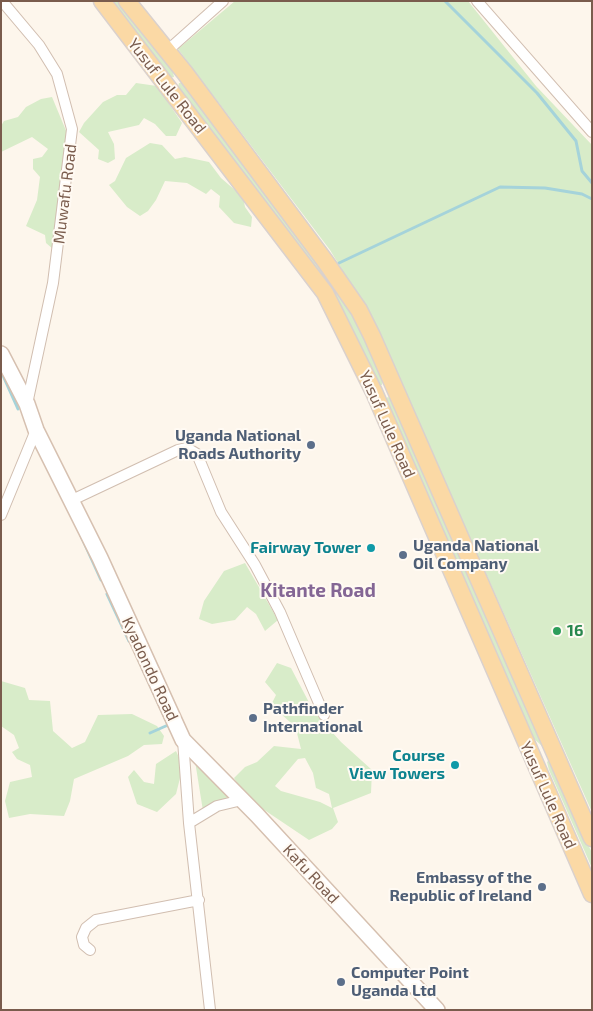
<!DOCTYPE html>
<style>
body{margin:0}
#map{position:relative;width:593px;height:1011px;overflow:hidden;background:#fdf6ec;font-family:"Exo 2",sans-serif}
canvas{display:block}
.frame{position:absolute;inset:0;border:2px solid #7a5c4d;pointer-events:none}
</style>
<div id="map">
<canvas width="593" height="1011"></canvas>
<div class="frame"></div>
</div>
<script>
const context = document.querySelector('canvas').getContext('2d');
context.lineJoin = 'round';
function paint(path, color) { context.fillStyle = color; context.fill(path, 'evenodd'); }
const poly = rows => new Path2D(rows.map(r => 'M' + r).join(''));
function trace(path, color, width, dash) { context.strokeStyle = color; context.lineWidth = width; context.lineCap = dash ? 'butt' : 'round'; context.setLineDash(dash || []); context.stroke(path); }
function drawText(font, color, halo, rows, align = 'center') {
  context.font = font + ' "Exo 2",sans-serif'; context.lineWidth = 4; context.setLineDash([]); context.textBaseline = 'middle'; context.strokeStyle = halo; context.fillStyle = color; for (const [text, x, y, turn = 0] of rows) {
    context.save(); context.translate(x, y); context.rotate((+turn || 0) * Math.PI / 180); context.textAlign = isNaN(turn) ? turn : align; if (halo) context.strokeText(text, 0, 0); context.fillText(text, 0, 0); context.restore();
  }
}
const green = poly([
 [111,1,119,1,173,72,174,77,169,78],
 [235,1,468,1,536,86,592,145,592,812,376,326,330,250,178,49],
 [136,83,157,86,182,123,176,136,166,136,155,124,144,118,139,125,108,132,114,144,115,159,108,163,98,159,99,150,79,132,84,123,103,102,117,95,126,95],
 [179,83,182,83,326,270,359,326,383,379,382,385,379,385,342,308,325,283,178,87],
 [52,97,67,133,53,249,46,243,45,235,26,226,37,200,40,177,33,169,33,159,42,157,48,149,32,137,1,152,1,126,4,121,18,117,26,107,41,99],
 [150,143,162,145,175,159,185,157,209,162,221,178,243,197,245,207,252,217,251,227,234,223,219,207,220,196,211,189,206,194,187,183,165,181,156,200,148,211,140,216,127,207,109,185,115,181,126,158],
 [388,397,392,399,544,744,542,746,533,738,518,705,385,399],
 [245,563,278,620,265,631,256,614,247,607,235,620,212,624,199,619,204,601,224,571],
 [277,663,291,668,314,712,341,742,372,770,371,793,333,808,338,822,332,829,309,840,248,799,234,778,245,767,257,762,274,746,301,749,297,733,290,722,271,705,276,695,265,682],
 [305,758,313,773,316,788,329,794,332,808,320,802,281,791,275,786,298,759],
 [1,681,25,688,29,700,50,701,53,731,72,748,85,742,98,715,132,714,157,726,164,736,162,744,144,745,128,756,74,779,70,801,64,816,30,814,9,818,5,801,10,782,32,777,30,765,17,759,12,752,19,748,14,735,1,726],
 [176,751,183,766,176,794,157,812,137,804,128,777,134,770,144,782,154,784,156,764],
 [549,760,592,853,592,868,549,770,547,762],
 [195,761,228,797,203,811]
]);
const stream = poly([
 [445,1,537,93,576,141,582,171,592,183],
 [339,263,500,187,545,188,582,194,592,199],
 [1,371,18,409],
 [81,536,101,580],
 [107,594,129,641],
 [139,661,170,729],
 [150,733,168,725]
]);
const minor = poly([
 [2,1,39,45,57,74,72,129,53,283,27,404],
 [477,1,592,132],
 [167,51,223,1],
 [70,501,178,450,187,448,197,454,221,512,255,565,280,612,324,715],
 [1,515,36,430],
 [183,740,189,823,210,1010],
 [189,823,217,806,242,800],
 [90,950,84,945,82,937,86,928,96,920,199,900]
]);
const secondary = poly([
 [1,354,27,404,36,430,100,558,183,740,257,815,437,1010]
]);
const primary = poly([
 [102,1,325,293,374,392,592,894],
 [127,1,185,73,325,261,359,310,372,336,592,838]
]);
const markers = [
 [311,445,5,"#5c6f8a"],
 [371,548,5,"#0f9aa8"],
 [403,555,5,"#5c6f8a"],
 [557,631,5,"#2e9e5b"],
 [253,718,5,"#5c6f8a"],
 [455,765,5,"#0f9aa8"],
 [542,887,5,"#5c6f8a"],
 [341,982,5,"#5c6f8a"]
];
const streetNames = [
 ["Yusuf Lule Road",167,86,52],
 ["Muwafu Road",65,194,-83],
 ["Yusuf Lule Road",387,424,66],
 ["Kyadondo Road",150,669,65],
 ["Yusuf Lule Road",548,795,66],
 ["Kafu Road",311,874,47]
];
const serviceNames = [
 ["Uganda National",301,436,"right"],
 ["Roads Authority",301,454,"right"],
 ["Uganda National",413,546],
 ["Oil Company",413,564],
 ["Pathfinder",263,709],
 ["International",263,727],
 ["Embassy of the",532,878,"right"],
 ["Republic of Ireland",532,896,"right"],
 ["Computer Point",351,973],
 ["Uganda Ltd",351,991]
];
const cultureNames = [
 ["Fairway Tower",361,548],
 ["Course",445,756],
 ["View Towers",445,774]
];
const leisureNames = [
 ["16",567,631]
];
const quarterNames = [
 ["Kitante Road",318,591]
];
paint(green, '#d8ecc9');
trace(stream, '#a5d3da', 3);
trace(minor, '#d1beb0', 12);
trace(secondary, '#d6c0b0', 18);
trace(primary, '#dad1cd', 19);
trace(minor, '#fff', 10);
trace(secondary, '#fff', 15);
trace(primary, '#fbd9a5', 16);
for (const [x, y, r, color] of markers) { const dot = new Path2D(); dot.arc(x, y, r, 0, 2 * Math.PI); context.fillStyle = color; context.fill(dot); trace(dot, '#fffaf3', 2); }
drawText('16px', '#7a5c4d', '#fffaf3', streetNames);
drawText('bold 16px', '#4e5e75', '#fffaf3', serviceNames, 'left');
drawText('bold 16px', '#0d838f', '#fffaf3', cultureNames, 'right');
drawText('bold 16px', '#27864d', '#fffaf3', leisureNames, 'left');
drawText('bold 19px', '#846695', '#fffaf3', quarterNames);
</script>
